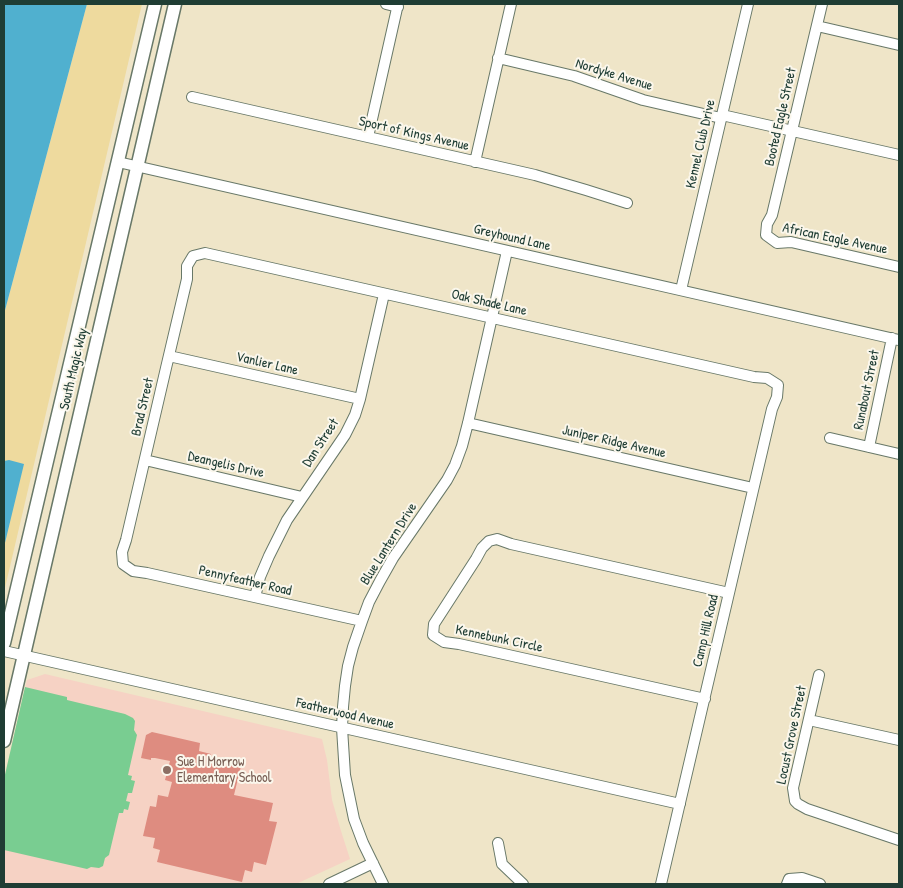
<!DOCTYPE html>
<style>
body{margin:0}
#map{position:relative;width:903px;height:888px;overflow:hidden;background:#efe5c8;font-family:"Patrick Hand",sans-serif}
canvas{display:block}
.frame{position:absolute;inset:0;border:5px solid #1f3d34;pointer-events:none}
</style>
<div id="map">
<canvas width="903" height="888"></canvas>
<div class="frame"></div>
</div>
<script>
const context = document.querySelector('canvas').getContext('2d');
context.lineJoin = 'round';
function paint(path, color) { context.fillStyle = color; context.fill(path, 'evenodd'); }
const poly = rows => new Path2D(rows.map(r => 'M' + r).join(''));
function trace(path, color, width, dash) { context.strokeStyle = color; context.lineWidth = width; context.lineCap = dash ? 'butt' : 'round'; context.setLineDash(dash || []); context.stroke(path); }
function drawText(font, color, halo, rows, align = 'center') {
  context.font = font + ' "Patrick Hand",sans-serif'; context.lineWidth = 4; context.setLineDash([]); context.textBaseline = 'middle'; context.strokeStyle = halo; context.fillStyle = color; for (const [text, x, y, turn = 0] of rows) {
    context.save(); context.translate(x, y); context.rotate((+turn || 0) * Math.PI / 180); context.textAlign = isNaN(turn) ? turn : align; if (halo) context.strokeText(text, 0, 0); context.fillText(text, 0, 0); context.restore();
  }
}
const built = poly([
 [45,674,322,739,327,760,332,800,341,831,350,859,296,884,4,884,4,779,27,680]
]);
const green = poly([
 [25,687,67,697,67,700,125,714,133,718,135,721,134,730,137,735,128,775,132,776,131,780,135,781,132,793,128,793,126,801,130,802,128,810,124,809,123,813,119,813,109,855,105,858,103,866,99,868,91,867,87,869,4,850,4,779]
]);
const sand = poly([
 [87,4,142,4,4,592,4,314]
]);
const water = poly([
 [4,4,87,4,4,314],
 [9,460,24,464,4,547,4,461]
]);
const building = poly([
 [152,732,200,743,199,751,211,754,209,763,226,767,228,758,242,762,234,795,273,803,269,821,277,822,266,865,254,862,252,872,245,870,242,882,157,862,160,850,153,848,155,838,143,836,150,806,156,807,158,795,168,797,172,782,165,780,170,761,155,758,151,758,151,760,141,758,146,735]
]);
const minor = poly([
 [386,4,398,7],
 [822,4,772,215,767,224,766,235,777,243,791,242,899,267],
 [817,26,899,45],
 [498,58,574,76,643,100,721,118],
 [192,97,535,175,586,190,627,203],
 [722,115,899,155],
 [368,137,398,4],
 [118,162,899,340],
 [475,162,511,4],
 [681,290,748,4],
 [169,356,360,399],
 [468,423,753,488],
 [830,438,899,454],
 [869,447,892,338],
 [145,460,302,497],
 [255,597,260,577,269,556,287,520,345,435,355,415,360,399,384,294],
 [362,621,147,573,133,571,123,564,122,552,126,540,166,368,187,279,187,266,193,256,205,253,754,377,767,378,778,385,777,397,772,409,661,884],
 [4,651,680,804],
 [819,675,793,788,795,801,798,804,807,809,899,840],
 [705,699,459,644,444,642,433,635,434,624,476,559,482,548,489,541,497,539,511,544,729,593],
 [809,720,899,740],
 [498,843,502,864,523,884],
 [329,884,373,863],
 [383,884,363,843,354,819,345,775,342,728,343,707,345,686,348,666,353,647,362,621,369,602,380,581,393,558,447,480,455,465,462,446,468,423,507,251],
 [787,884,789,879,802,878,820,884]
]);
const tertiary = poly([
 [4,643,155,4],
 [4,741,175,4]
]);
const markers = [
 [167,770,5,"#8d6e63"]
];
const streetNames = [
 ["Nordyke Avenue",614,75,17],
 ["Booted Eagle Street",781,117,-77],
 ["Sport of Kings Avenue",414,134,13],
 ["Kennel Club Drive",701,144,-77],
 ["Greyhound Lane",512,238,13],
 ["African Eagle Avenue",835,239,12],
 ["Oak Shade Lane",489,303,13],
 ["Vanlier Lane",267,364,13],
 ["South Magic Way",74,369,-77],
 ["Runabout Street",867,390,-78],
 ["Brad Street",143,407,-77],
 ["Juniper Ridge Avenue",614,442,13],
 ["Dan Street",321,443,-57],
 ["Deangelis Drive",226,465,13],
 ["Blue Lantern Drive",389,544,-58],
 ["Pennyfeather Road",245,581,13],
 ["Camp Hill Road",706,631,-77],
 ["Kennebunk Circle",499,639,12],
 ["Featherwood Avenue",345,714,13],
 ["Locust Grove Street",792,735,-78]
];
const educationNames = [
 ["Sue H Morrow",177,762],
 ["Elementary School",177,778]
];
paint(built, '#f6d2c4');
paint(green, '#79cd91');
paint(sand, '#eeda9e');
paint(water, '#50b0cf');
paint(building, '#de8c80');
trace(minor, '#687868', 12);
trace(tertiary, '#687868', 15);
trace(minor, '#fff', 10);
trace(tertiary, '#fff', 12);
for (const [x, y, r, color] of markers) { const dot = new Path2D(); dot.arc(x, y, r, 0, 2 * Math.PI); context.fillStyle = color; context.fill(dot); trace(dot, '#fbf7ec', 2); }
drawText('14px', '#1f3d34', '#fbf7ec', streetNames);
drawText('14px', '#785e54', '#fbf7ec', educationNames, 'left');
</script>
